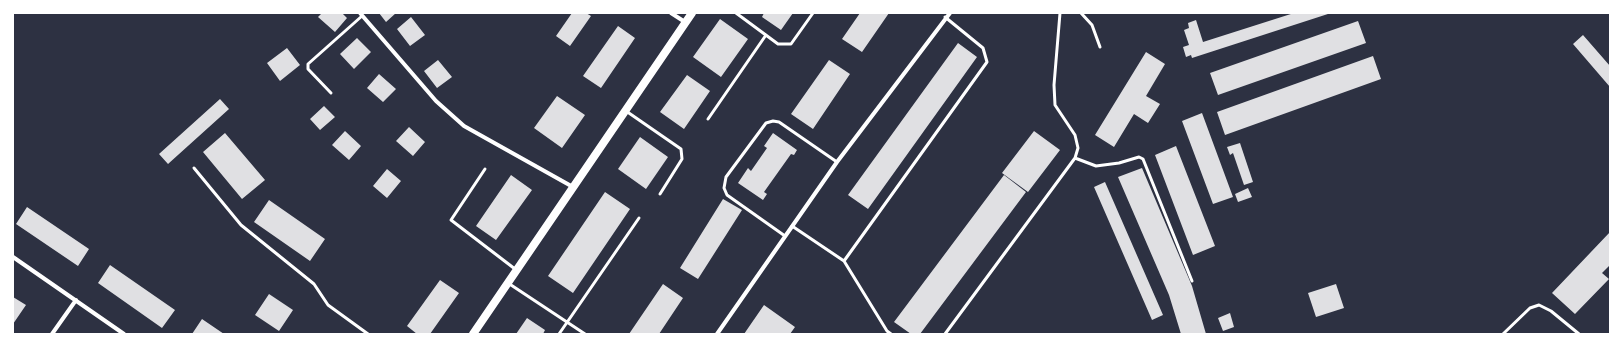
<!DOCTYPE html>
<style>
body{margin:0}
#map{position:relative;width:1623px;height:347px;overflow:hidden;background:#2d3142;font-family:Ubuntu,sans-serif}
canvas{display:block}
.frame{position:absolute;inset:0;border:14px solid #fff;pointer-events:none}
</style>
<div id="map">
<canvas width="1623" height="347"></canvas>
<div class="frame"></div>
</div>
<script>
const context = document.querySelector('canvas').getContext('2d');
context.lineJoin = 'round';
function paint(path, color) { context.fillStyle = color; context.fill(path, 'evenodd'); }
const poly = rows => new Path2D(rows.map(r => 'M' + r).join(''));
function trace(path, color, width, dash) { context.strokeStyle = color; context.lineWidth = width; context.lineCap = dash ? 'butt' : 'round'; context.setLineDash(dash || []); context.stroke(path); }
const building = poly([
 [322,13,342,13,347,18,335,32,318,17],
 [379,13,396,13,386,22],
 [572,13,586,13,591,16,570,46,556,36],
 [764,13,793,13,781,30,762,17],
 [860,13,889,13,862,52,842,39],
 [1294,13,1331,13,1192,58,1191,55,1186,57,1183,47,1189,45,1184,30,1189,28,1188,23,1196,20,1203,42],
 [411,17,425,35,410,46,397,29],
 [720,19,748,39,721,77,693,57],
 [1358,21,1366,43,1218,95,1210,73],
 [618,26,635,38,601,88,583,76],
 [1583,35,1610,66,1610,87,1573,44],
 [357,38,371,52,354,69,340,54],
 [958,43,977,57,868,209,848,195],
 [287,48,300,65,280,81,267,63],
 [1146,52,1165,64,1146,96,1160,104,1148,123,1134,114,1114,147,1095,135],
 [1373,56,1381,79,1225,135,1217,112],
 [438,60,452,77,437,88,424,71],
 [829,60,850,74,813,129,791,114],
 [379,74,396,89,383,102,367,88],
 [687,75,710,91,684,129,660,112],
 [557,96,585,115,562,148,534,128],
 [220,99,229,109,168,164,159,154],
 [324,106,335,117,320,130,310,119],
 [1202,113,1233,197,1213,204,1182,121],
 [409,127,425,142,413,156,396,141],
 [345,131,361,146,349,160,332,145],
 [1034,131,1060,150,1028,192,1002,173],
 [225,133,265,180,242,199,203,152],
 [773,133,797,150,794,155,791,154,764,192,767,194,763,200,738,183,748,168,751,171,767,148,764,146],
 [640,137,668,157,646,189,618,169],
 [1240,143,1253,182,1244,185,1233,153,1230,155,1227,147],
 [1176,146,1215,246,1193,255,1155,155],
 [1142,168,1192,286,1206,334,1181,334,1169,295,1118,177],
 [387,169,401,181,387,198,373,186],
 [511,175,532,190,496,240,476,226],
 [1004,175,1026,192,920,334,911,334,894,322],
 [1105,182,1163,315,1152,320,1094,187],
 [1248,188,1252,197,1238,202,1235,194],
 [605,192,630,209,573,293,548,276],
 [723,199,742,210,698,279,680,268],
 [269,200,325,239,310,261,254,222],
 [27,207,89,249,78,266,16,224],
 [1610,232,1610,265,1602,273,1609,279,1575,314,1552,293],
 [110,265,175,310,162,328,98,283],
 [440,280,459,293,430,334,417,334,407,326],
 [663,284,683,298,659,334,629,334],
 [1336,284,1344,308,1316,317,1308,293],
 [269,294,293,310,279,331,255,315],
 [13,297,26,305,13,324],
 [764,305,795,327,790,334,744,334],
 [1230,313,1234,327,1223,331,1218,318],
 [527,318,545,330,543,334,516,334],
 [202,319,224,334,192,334]
]);
const service = poly([
 [736,13,778,44,791,44,813,13],
 [1081,13,1092,25,1100,47],
 [331,93,308,69,308,64,362,16],
 [626,111,681,149,682,159,660,194],
 [708,119,766,35],
 [1075,158,1096,166,1119,163,1139,157,1143,159,1192,281],
 [194,168,241,225,314,284,328,305,368,334],
 [485,169,451,220,515,269],
 [792,226,844,261,987,62,983,48,945,17],
 [785,236,727,195,724,188,726,177,766,123,773,121,779,122,837,162],
 [844,261,887,331,891,334],
 [508,283,585,334],
 [559,334,639,218],
 [945,334,1075,158,1078,148,1075,135,1055,105,1054,85,1060,13],
 [1503,334,1530,308,1539,305,1551,311,1579,334]
]);
const minor = poly([
 [360,13,436,101,464,126,573,187],
 [671,13,685,22],
 [13,257,124,334],
 [52,334,76,300],
 [717,334,837,162,950,13]
]);
const secondary = poly([
 [473,334,692,13]
]);
paint(building, '#e0e0e3');
trace(service, '#fff', 3);
trace(minor, '#fff', 4);
trace(secondary, '#fff', 8);
</script>
